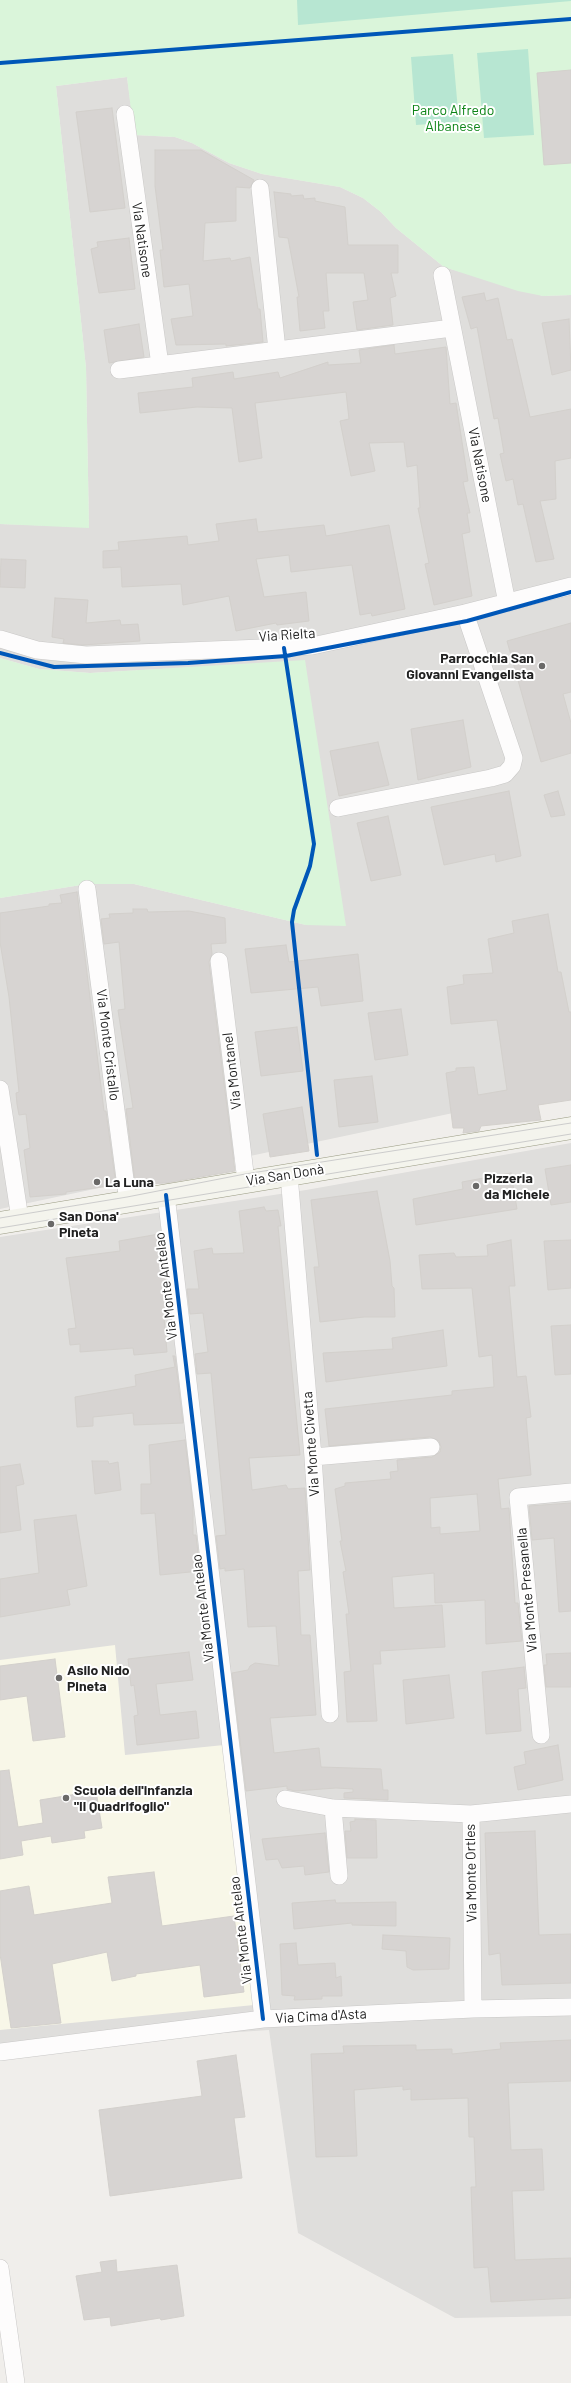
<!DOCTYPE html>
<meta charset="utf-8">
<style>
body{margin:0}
canvas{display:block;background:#f0eeeb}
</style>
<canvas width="571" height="2383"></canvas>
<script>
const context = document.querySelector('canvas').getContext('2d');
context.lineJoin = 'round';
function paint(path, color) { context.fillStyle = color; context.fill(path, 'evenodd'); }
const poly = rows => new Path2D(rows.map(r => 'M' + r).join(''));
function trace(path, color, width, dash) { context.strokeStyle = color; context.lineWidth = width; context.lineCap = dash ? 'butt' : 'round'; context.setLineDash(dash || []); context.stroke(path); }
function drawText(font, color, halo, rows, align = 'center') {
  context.font = font + ' Barlow,sans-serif'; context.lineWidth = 4; context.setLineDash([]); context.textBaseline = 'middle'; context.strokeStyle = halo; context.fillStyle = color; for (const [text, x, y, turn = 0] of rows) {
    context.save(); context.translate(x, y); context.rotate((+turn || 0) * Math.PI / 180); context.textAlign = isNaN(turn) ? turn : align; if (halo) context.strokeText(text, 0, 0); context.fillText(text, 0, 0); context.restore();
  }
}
const residential = poly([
 [127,77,135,135,175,137,192,143,229,163,262,174,340,187,363,198,381,212,396,228,444,267,543,296,571,295,571,1088,0,1209,0,898,87,884,134,884,306,925,305,661,90,673,39,669,0,658,0,524,89,527,86,368,56,86],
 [571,1143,571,2316,455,2318,298,2233,269,2030,0,2048,0,1237,306,1190]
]);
const education = poly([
 [115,1645,125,1755,224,1745,254,2005,0,2030,0,1660]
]);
const park = poly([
 [0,0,571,0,571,295,543,296,518,291,444,267,396,228,381,212,363,198,340,187,262,174,229,163,192,143,175,137,134,135,127,77,56,86,86,368,89,528,0,524],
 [0,658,39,669,90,673,305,660,346,926,306,925,134,884,87,884,0,898]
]);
const pitch = poly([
 [297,0,571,0,571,1,298,25],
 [528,49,534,135,484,138,477,53],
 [453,54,459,122,416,125,411,57]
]);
const building = poly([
 [571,70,571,163,544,165,537,73,571,70],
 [112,108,125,208,90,212,76,112,112,108],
 [155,150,201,150,254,180,250,188,236,187,236,221,205,223,203,261,230,258,231,261,250,257,258,309,260,309,263,342,226,346,226,344,176,345,171,319,193,316,189,284,164,287,160,250,163,250,155,186,155,150],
 [274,192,291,194,291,196,303,195,304,199,315,198,315,201,345,207,348,245,398,245,398,273,391,273,396,296,390,298,393,325,357,330,353,302,368,300,364,273,326,273,329,311,323,311,325,328,300,331,297,297,299,297,288,238,279,237,274,192],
 [129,238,135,289,99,293,91,249,98,247,97,242,129,238],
 [484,293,486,301,498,298,507,340,512,339,530,417,571,409,571,458,555,461,556,499,540,501,554,559,536,562,523,504,518,505,513,479,506,481,500,454,504,453,498,418,494,419,477,327,471,329,462,297,484,293],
 [569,319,571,370,552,375,542,323,569,319],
 [139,324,144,357,109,363,104,330,139,324],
 [394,345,395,354,446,347,450,404,456,403,468,481,463,482,470,513,467,513,470,532,462,534,472,596,434,605,425,564,429,563,418,508,420,508,417,465,407,467,404,442,369,443,375,471,351,476,340,421,349,419,346,392,255,403,262,458,239,462,232,408,197,407,140,413,138,393,193,387,192,378,233,372,234,379,278,372,280,378,328,362,328,365,361,363,359,350,394,345],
 [256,519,258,532,324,525,326,536,389,525,405,609,372,616,371,613,360,615,352,565,291,572,289,555,256,559,264,597,306,592,309,621,277,625,276,623,236,631,229,596,183,605,181,584,122,587,121,567,103,568,103,551,119,550,118,542,187,536,188,545,219,541,216,524,256,519],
 [1,559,26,560,25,588,0,587,1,559],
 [55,598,88,600,86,623,120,620,121,625,138,624,140,641,83,645,63,643,64,639,52,637,55,598],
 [571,623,571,692,563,694,571,723,571,753,541,762,507,641,571,623],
 [463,720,471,767,418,780,411,729,463,720],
 [378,742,389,785,339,796,330,751,378,742],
 [509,791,521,856,496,862,495,854,444,865,431,807,509,791],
 [558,791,565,815,551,817,544,795,558,791],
 [388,816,401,875,371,881,357,823,388,816],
 [77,892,104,1111,106,1111,116,1185,66,1192,66,1194,30,1197,24,1150,30,1148,26,1114,19,1115,17,1104,16,1093,19,1092,9,997,0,942,0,913,49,906,49,904,62,903,60,895,77,892],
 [133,909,147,909,148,912,189,911,225,918,226,943,211,944,212,954,209,962,235,1171,166,1183,142,1184,141,1181,135,1182,126,1109,133,1108,118,1010,125,1009,119,942,104,944,101,919,110,918,109,914,133,913,133,909],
 [548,914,558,972,561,972,569,1012,571,1012,571,1100,538,1105,541,1120,481,1126,479,1131,463,1133,464,1128,453,1128,446,1073,456,1071,456,1068,474,1067,478,1095,507,1090,497,1020,451,1024,447,987,464,984,463,975,493,973,488,939,514,933,512,921,548,914],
 [286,945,289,962,358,954,363,1001,321,1006,318,987,251,993,245,949,286,945],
 [401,1009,408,1055,375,1060,368,1013,401,1009],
 [297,1027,303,1071,261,1076,255,1032,297,1027],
 [372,1076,378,1122,339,1127,334,1080,372,1076],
 [302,1107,309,1151,270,1157,263,1114,302,1107],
 [571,1165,571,1202,551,1205,545,1169,571,1165],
 [511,1173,517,1209,416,1225,413,1199,463,1189,462,1182,511,1173],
 [377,1191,390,1261,392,1286,394,1288,395,1317,364,1317,320,1322,314,1267,319,1267,311,1200,377,1191],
 [264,1207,266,1211,278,1210,281,1226,278,1226,300,1455,249,1458,252,1490,286,1485,288,1489,305,1488,310,1570,298,1571,301,1635,310,1635,316,1715,270,1718,274,1753,319,1748,321,1767,381,1769,383,1790,388,1790,388,1800,344,1798,344,1793,353,1792,353,1789,336,1788,295,1791,287,1789,287,1786,246,1791,232,1673,248,1670,250,1666,255,1663,279,1666,276,1626,248,1627,244,1569,225,1571,225,1568,220,1569,216,1536,226,1535,211,1373,197,1374,195,1354,208,1352,203,1313,190,1314,187,1289,199,1289,194,1251,212,1248,213,1254,244,1253,239,1211,264,1207],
 [159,1234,170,1317,164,1317,167,1352,134,1355,133,1348,80,1352,80,1344,70,1345,68,1329,76,1328,66,1258,120,1251,119,1241,159,1234],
 [511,1240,515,1286,509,1286,517,1377,526,1376,531,1417,526,1418,531,1475,498,1479,501,1509,509,1508,515,1603,518,1603,522,1641,486,1644,485,1600,435,1603,434,1573,392,1577,394,1608,442,1605,445,1647,380,1651,381,1664,373,1664,377,1721,347,1722,344,1672,351,1671,346,1614,349,1614,343,1572,346,1571,340,1541,342,1541,335,1489,345,1486,345,1483,391,1479,390,1472,398,1471,397,1460,432,1457,440,1452,441,1447,439,1441,430,1437,329,1446,325,1409,452,1395,452,1391,494,1387,492,1355,479,1357,472,1288,422,1289,419,1255,454,1253,456,1257,488,1256,487,1245,511,1240],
 [477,1494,480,1531,440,1534,440,1527,431,1528,430,1498,477,1494],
 [571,1240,571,1288,548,1290,544,1241,571,1240],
 [571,1325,571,1374,555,1375,551,1326,571,1325],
 [443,1330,447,1366,326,1382,323,1353,393,1349,392,1338,443,1330],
 [173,1356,175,1356,183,1423,134,1425,133,1413,93,1417,93,1426,77,1427,75,1397,136,1386,135,1375,175,1367,173,1356],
 [185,1440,193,1506,193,1535,196,1535,200,1571,160,1575,155,1513,141,1514,141,1484,151,1484,149,1445,185,1440],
 [92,1461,108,1461,109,1464,118,1462,121,1490,95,1494,92,1461],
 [20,1464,24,1484,16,1486,21,1530,0,1533,0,1467,20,1464],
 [571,1503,571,1611,559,1612,554,1538,532,1540,529,1506,571,1503],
 [76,1515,87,1586,67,1590,70,1605,0,1617,0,1579,39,1573,34,1520,76,1515],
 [189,1652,193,1680,156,1684,160,1715,196,1711,199,1738,137,1745,134,1716,138,1715,134,1685,131,1686,128,1659,189,1652],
 [571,1653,571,1687,546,1687,544,1665,547,1665,546,1654,571,1653],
 [55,1659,65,1737,33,1741,27,1696,0,1700,0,1666,55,1659],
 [524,1667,526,1688,518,1689,521,1731,486,1734,482,1672,524,1667],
 [449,1675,454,1718,406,1724,403,1680,449,1675],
 [558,1745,563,1780,518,1790,514,1767,526,1764,524,1752,558,1745],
 [9,1770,18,1827,43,1823,40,1800,96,1791,102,1828,84,1831,85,1838,52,1843,51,1836,21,1841,23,1855,0,1859,0,1771,9,1770],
 [355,1819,376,1820,377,1858,347,1858,345,1831,351,1831,350,1822,355,1821,355,1819],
 [535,1831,539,1935,571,1934,571,1983,502,1985,500,1953,489,1955,485,1833,535,1831],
 [325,1833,329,1872,305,1875,304,1866,282,1868,278,1859,266,1860,262,1839,325,1833],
 [154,1872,162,1926,234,1916,244,1992,204,1997,200,1965,136,1974,136,1976,112,1981,107,1952,52,1964,61,2023,11,2028,0,1954,0,1891,29,1886,34,1915,112,1903,108,1877,154,1872],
 [335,1900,336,1903,396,1902,396,1926,352,1925,352,1923,294,1929,292,1903,335,1900],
 [383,1935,450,1938,449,1969,413,1970,407,1967,406,1951,382,1949,383,1935],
 [296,1943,298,1965,335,1963,336,1978,341,1976,342,1996,322,1996,322,1999,294,2000,295,1996,282,1995,280,1944,296,1943],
 [571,2040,571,2081,508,2083,511,2150,542,2149,544,2190,512,2191,515,2260,571,2258,571,2298,491,2302,488,2267,474,2268,471,2187,476,2187,474,2137,469,2137,468,2098,411,2100,411,2089,403,2090,403,2086,354,2090,357,2156,316,2157,311,2054,344,2053,343,2046,416,2045,416,2050,452,2049,452,2054,501,2049,500,2043,571,2040],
 [236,2055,245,2117,234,2118,242,2178,110,2196,99,2110,202,2096,197,2061,236,2055],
 [116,2260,117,2272,177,2265,184,2316,161,2320,160,2318,111,2326,110,2317,84,2320,76,2276,102,2272,100,2262,116,2260]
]);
const street = poly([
 [125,114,160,365],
 [260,188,277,350],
 [442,275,507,603],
 [119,370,452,328],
 [0,639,37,650,86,655,312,646,465,613,571,586],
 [338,808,491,778,505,774,512,766,514,758,465,613],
 [87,889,128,1202],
 [219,961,246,1181],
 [0,1089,20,1219],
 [289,1175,313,1457,330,1714],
 [166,1195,263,2019],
 [313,1457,431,1447],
 [541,1735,518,1497,571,1492],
 [285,1799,333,1808,471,1814],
 [333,1808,339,1876],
 [473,2009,471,1814,571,1804],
 [0,2052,263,2019,473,2009,571,2007],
 [0,2268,16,2383]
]);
const secondary = poly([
 [0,1223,571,1128]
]);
const tram = poly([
 [0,1218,127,1197,245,1174,571,1123],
 [0,1228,571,1134]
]);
const cycleway = poly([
 [0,63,571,19],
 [284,648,314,844,310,866,294,910,292,922,317,1155],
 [0,653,54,667,188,663,286,656,467,621,571,592],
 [166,1195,263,2019]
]);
const markers = [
 [542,666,4,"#6a6968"],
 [97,1182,4,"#6a6968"],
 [476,1186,4,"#6a6968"],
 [51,1224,4,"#6a6968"],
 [59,1678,4,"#6a6968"],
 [66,1798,4,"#6a6968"]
];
const parkNames = [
 ["Parco Alfredo",453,110],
 ["Albanese",453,126]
];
const streetNames = [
 ["Via Natisone",142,240,82],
 ["Via Natisone",480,465,79],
 ["Via Rielta",287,635,-4],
 ["Via Monte Cristallo",108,1045,83],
 ["Via Montanel",232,1071,-97],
 ["Via San Donà",285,1175,-9],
 ["Via Monte Antelao",166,1286,-97],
 ["Via Monte Civetta",311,1444,-94],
 ["Via Monte Presanella",527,1590,-95],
 ["Via Monte Antelao",203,1608,-97],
 ["Via Monte Ortles",471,1873,-91],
 ["Via Monte Antelao",241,1930,-97],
 ["Via Cima d'Asta",321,2016,-3]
];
const poiNames = [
 ["Parrocchia San",534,658,"right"],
 ["Giovanni Evangelista",534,674,"right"],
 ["Pizzeria",484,1178],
 ["da Michele",484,1194],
 ["La Luna",105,1182],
 ["San Dona'",59,1216],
 ["Pineta",59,1232],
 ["Asilo Nido",67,1670],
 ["Pineta",67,1686],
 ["Scuola dell'infanzia",74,1790],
 ["\"Il Quadrifoglio\"",74,1806]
];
paint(residential, '#dfdedc');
paint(education, '#f8f7e8');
paint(park, '#daf5da');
paint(pitch, '#b7e6d2');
paint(building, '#d7d4d2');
trace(building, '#d3d0cc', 1);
trace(street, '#c9c8c7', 18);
trace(secondary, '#999a82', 23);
trace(street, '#fdfcfc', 17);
trace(secondary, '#f4f4ed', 22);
trace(tram, '#ccc', 1);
trace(cycleway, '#0057b8', 4);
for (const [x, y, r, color] of markers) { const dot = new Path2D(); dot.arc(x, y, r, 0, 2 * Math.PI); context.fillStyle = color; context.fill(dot); trace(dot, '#fff', 1.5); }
drawText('14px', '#0c8416', '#fff', parkNames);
drawText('14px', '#222', '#fff', streetNames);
drawText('bold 14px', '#222', '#fff', poiNames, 'left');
</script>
